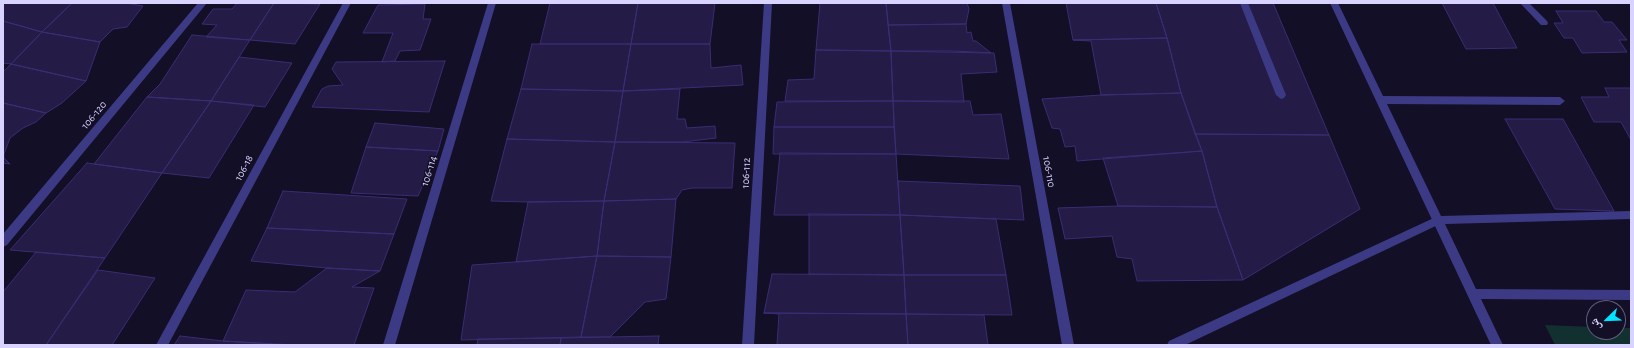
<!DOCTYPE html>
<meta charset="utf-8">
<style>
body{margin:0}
#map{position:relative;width:1634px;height:348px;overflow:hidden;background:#130f26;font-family:"Alegreya Sans","Noto Naskh Arabic",sans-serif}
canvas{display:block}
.frame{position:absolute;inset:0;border:4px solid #d9d4ff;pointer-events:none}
.north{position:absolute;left:1586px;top:300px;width:40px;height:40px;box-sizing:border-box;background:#130f26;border:1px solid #625e7d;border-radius:50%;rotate:247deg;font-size:11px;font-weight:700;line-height:16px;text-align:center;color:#d9d4ff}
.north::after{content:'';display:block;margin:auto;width:14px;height:18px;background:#00e5ff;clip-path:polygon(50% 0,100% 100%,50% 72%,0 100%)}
</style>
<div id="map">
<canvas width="1634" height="348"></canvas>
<div class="frame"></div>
<div class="north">ش</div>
</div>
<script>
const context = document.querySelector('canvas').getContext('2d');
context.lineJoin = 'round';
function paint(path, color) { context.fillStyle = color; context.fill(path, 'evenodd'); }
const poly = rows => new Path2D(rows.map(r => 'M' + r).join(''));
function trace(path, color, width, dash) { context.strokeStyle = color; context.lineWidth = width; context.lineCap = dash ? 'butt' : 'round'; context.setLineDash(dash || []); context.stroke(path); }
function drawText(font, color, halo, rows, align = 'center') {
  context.font = font + ' "Alegreya Sans",sans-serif'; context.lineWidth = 3; context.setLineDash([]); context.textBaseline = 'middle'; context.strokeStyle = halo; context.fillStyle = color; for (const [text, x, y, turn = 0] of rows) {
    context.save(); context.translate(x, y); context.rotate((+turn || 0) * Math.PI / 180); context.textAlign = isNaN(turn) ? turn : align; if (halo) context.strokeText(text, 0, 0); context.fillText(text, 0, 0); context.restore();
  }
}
const green = poly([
 [1545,325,1594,327,1594,332,1618,332,1618,328,1631,328,1631,345,1555,345]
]);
const building = poly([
 [3,3,72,3,42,32,3,21,3,3],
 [72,3,126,3,143,6,127,27,113,29,100,42,42,32,72,3],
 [237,3,274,3,250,40,206,37,217,25,202,24,213,9,232,9,237,3],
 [274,3,320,4,295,44,250,40,274,3],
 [550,3,638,3,631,44,540,44,550,3],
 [638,3,715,3,710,44,631,44,638,3],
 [820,3,886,3,891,51,816,50,820,3],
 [886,3,967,3,969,9,966,24,888,25,886,3],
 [1066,3,1156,3,1167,38,1073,40,1066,3],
 [1156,3,1273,3,1329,135,1195,134,1181,93,1167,38,1156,3],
 [1442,3,1493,3,1517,48,1466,49,1442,3],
 [425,4,423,19,431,19,420,50,400,51,395,61,382,62,393,33,363,33,378,5,425,4],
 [1556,11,1596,11,1604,22,1612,22,1627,40,1619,40,1627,52,1582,53,1573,38,1564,38,1554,23,1563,23,1556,11],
 [3,21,42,32,11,64,3,63,3,21],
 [966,24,967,33,971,32,973,41,976,41,991,53,891,51,888,25,966,24],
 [42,32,100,42,86,81,11,64,42,32],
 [192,35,250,40,211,101,147,97,160,84,192,35],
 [1167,38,1181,93,1101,95,1091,41,1073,40,1167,38],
 [532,44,631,44,623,91,521,89,532,44],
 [631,44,710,44,711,68,741,65,743,85,623,91,631,44],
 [816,50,891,51,893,101,785,101,788,80,814,79,816,50],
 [891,51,952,51,994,53,997,72,961,74,964,102,893,101,891,51],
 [239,57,292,63,265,107,211,101,239,57],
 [445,61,429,112,312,107,322,89,328,86,343,85,332,69,336,62,445,61],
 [11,64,86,81,62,103,46,113,3,103,3,72,11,64],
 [1605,88,1631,88,1631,140,1621,122,1594,122,1581,97,1609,97,1605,88],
 [521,89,623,91,615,142,507,139,521,89],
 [680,89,677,119,685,119,687,128,715,126,716,138,683,142,615,142,623,91,680,89],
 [1181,93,1202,151,1077,161,1075,146,1065,147,1060,129,1052,128,1042,99,1101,95,1181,93],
 [147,97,211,101,162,173,94,164,147,97],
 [211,101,254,105,209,178,162,173,211,101],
 [893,101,970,101,973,115,1001,114,1009,159,896,154,893,101],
 [893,101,894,127,774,127,777,102,893,101],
 [3,103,46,113,36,122,23,128,10,138,4,154,4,158,10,164,3,163,3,103],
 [1505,119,1563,119,1614,211,1555,209,1505,119],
 [375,123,444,129,438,151,366,147,375,123],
 [774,127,894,127,896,154,773,154,774,127],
 [1195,134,1329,135,1360,209,1243,280,1217,207,1202,151,1195,134],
 [507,139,615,142,604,201,528,202,491,201,507,139],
 [615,142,735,143,732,188,692,188,682,190,676,199,604,201,615,142],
 [366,147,438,151,418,196,351,193,366,147],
 [1202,151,1217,207,1118,206,1103,158,1202,151],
 [780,153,896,154,900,215,774,215,780,153],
 [87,163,162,173,105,258,10,250,87,163],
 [898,181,1020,186,1024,220,900,215,898,181],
 [283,191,407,199,394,234,267,228,283,191],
 [676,199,671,257,597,256,604,201,676,199],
 [604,201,597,256,516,262,528,202,604,201],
 [1118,206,1217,207,1243,280,1137,281,1132,259,1117,257,1112,236,1065,239,1058,208,1118,206],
 [809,214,900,215,904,275,809,274,809,214],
 [900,215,996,219,1006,275,904,275,900,215],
 [267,228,394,234,380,271,327,268,251,261,267,228],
 [36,252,105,258,46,345,3,345,3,292,36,252],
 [597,256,671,257,666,299,645,302,610,337,581,337,597,256],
 [597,256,581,337,461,340,472,265,597,256],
 [327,268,380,271,352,287,374,288,354,345,295,345,223,341,246,290,295,292,327,268],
 [98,270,155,278,112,345,46,345,98,270],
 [772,274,904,275,906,314,764,313,772,274],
 [904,275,1006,275,1012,315,906,314,904,275],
 [764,313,906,314,908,345,777,345,779,314,764,313],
 [906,314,984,315,988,345,908,345,906,314],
 [180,336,223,341,273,344,174,345,180,336],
 [659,336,658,345,560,345,561,338,659,336],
 [561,338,560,345,477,345,478,339,561,338]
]);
const service = poly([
 [1240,3,1248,3,1286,95,1284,98,1281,99,1276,95,1240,3],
 [1330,3,1338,3,1383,96,1560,97,1565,101,1560,105,1387,104,1441,216,1631,211,1631,219,1445,224,1476,289,1631,290,1631,300,1481,299,1503,345,1491,345,1330,3],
 [1520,3,1529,3,1547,21,1548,23,1547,25,1541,25,1520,3]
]);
const minor = poly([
 [198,3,207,3,7,245,3,247,3,234,198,3],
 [343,3,351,3,168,345,156,345,343,3],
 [488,3,496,3,395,345,383,345,488,3],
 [764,3,772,3,754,345,742,345,764,3],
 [1002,3,1010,3,1074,345,1062,345,1002,3],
 [1438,216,1442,217,1443,220,1442,223,1185,345,1167,345,1169,341,1438,216]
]);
const streetNames = [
 ["106-120",94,115,-50],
 ["106-18",244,168,-62],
 ["106-114",429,171,-73],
 ["106-110",1049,172,80],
 ["106-112",746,173,-87]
];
paint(green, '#12302f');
paint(building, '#241b47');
trace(building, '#3b2d73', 1);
paint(service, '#3d3a85');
paint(minor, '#3d3a85');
drawText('11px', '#d9d4ff', '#130f26', streetNames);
</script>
